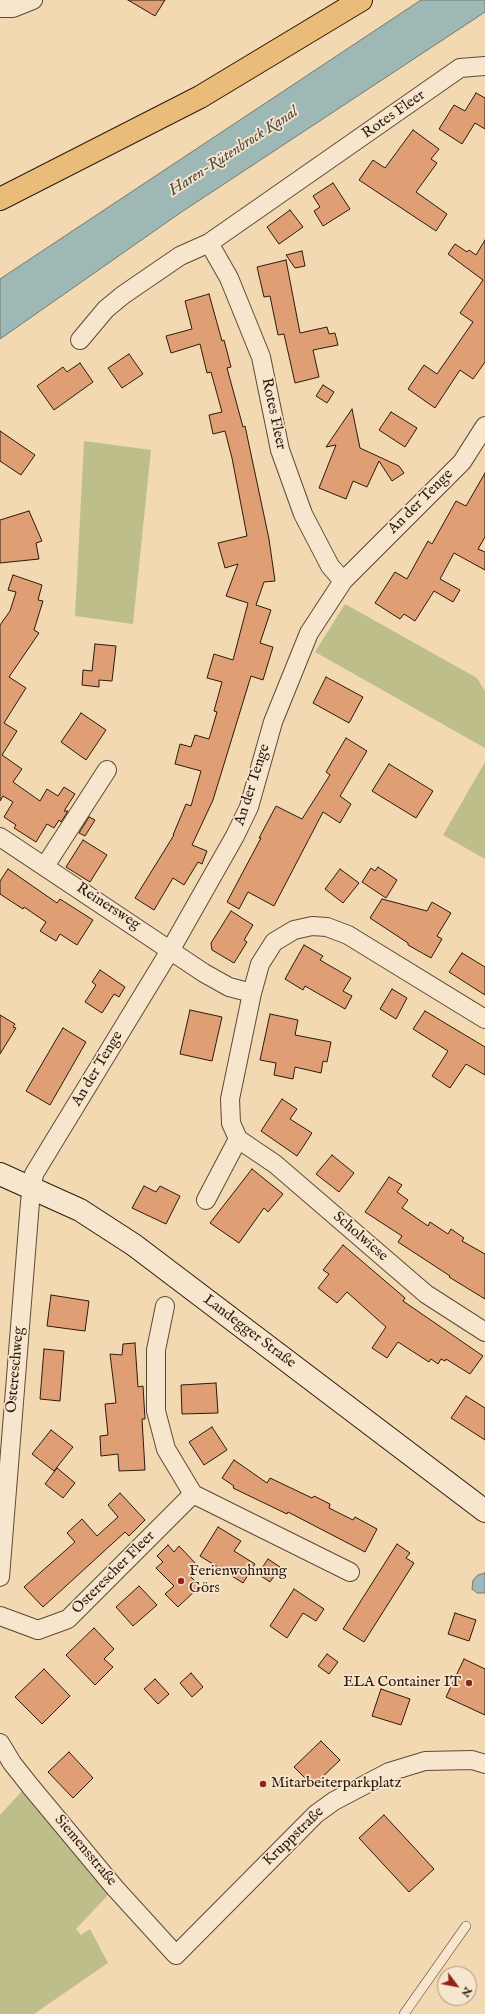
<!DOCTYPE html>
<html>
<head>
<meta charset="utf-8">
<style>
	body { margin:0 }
	#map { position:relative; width:485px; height:2014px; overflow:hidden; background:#f3d9b2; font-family:"IM FELL English",serif }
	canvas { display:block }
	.north { position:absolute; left:437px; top:1966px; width:40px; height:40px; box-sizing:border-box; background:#f7e6cd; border:1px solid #a69480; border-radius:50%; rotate:122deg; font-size:11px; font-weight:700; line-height:16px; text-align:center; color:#2d1a0d }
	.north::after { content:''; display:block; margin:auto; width:14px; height:18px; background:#8f2418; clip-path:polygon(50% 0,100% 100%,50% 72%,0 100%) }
</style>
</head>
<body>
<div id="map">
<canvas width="485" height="2014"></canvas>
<div class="north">N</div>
</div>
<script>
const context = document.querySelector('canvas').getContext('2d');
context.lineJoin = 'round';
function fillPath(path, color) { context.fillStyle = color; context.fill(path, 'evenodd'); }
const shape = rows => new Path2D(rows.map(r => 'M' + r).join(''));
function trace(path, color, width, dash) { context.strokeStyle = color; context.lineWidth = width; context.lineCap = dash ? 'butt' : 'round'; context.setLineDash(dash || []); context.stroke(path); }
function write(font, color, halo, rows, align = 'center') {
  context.font = font + ' "IM FELL English",serif'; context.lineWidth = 3.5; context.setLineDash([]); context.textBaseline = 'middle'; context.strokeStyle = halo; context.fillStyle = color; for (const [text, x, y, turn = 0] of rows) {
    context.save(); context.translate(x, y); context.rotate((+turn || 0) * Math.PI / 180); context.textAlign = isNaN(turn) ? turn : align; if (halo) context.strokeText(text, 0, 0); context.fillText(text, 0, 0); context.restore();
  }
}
const green = shape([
	[84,441,151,450,133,624,75,616],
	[345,604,477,678,485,691,485,748,315,652],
	[485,762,485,859,443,835],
	[22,1791,109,1894,76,1929,81,1935,90,1929,108,1963,34,2014,0,2014,0,1815]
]);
const water = shape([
	[421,0,485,0,485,12,180,213,0,339,0,279,421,0],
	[485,1573,485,1593,477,1593,472,1589,473,1580,478,1575,485,1573]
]);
const building = shape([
	[128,0,165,0,155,16,128,0],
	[476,93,485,98,485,129,475,123,462,144,439,129,454,105,465,111,476,93],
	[413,130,439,149,431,159,437,163,416,192,447,214,436,231,359,180,373,160,385,168,413,130],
	[333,183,350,209,323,226,314,211,320,207,313,196,333,183],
	[290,210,303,227,279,244,267,227,290,210],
	[485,240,485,362,473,379,460,370,435,408,408,389,424,365,437,374,473,322,460,313,483,280,448,254,455,244,467,252,469,250,476,255,485,240],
	[302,251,305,266,295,268,286,255,302,251],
	[286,260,300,333,327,327,329,334,335,333,338,345,313,350,319,377,295,383,284,334,278,335,270,296,264,297,257,267,286,260],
	[209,294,222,341,224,340,231,367,227,368,243,427,245,426,269,539,275,581,264,582,256,605,271,610,260,643,273,647,263,680,251,676,213,800,192,845,207,851,202,864,198,862,184,885,173,878,154,910,135,898,174,835,173,835,186,804,191,806,201,771,175,764,180,744,191,747,195,735,209,739,217,712,214,711,222,682,207,678,214,654,233,660,248,603,226,596,238,564,225,568,218,543,247,536,232,458,225,431,213,434,209,415,222,412,211,372,207,373,200,344,171,353,166,336,192,329,185,301,209,294],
	[129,354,143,374,122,388,108,368,129,354],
	[80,363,93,382,54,410,37,386,63,367,67,372,80,363],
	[323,385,334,392,327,403,316,396,323,385],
	[352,409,360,448,399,466,404,473,392,481,379,461,367,487,353,481,346,499,319,488,336,445,326,447,352,409],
	[391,412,417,428,405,447,379,430,391,412],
	[0,431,35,455,21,475,0,461,0,431],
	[485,473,485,537,478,549,485,552,485,570,454,553,440,579,460,590,453,602,434,591,415,621,404,614,400,619,375,603,395,572,407,579,428,541,432,544,456,501,466,506,485,473],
	[29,511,42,541,36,543,39,559,0,563,0,520,29,511],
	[13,575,42,585,38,600,43,601,34,630,39,633,9,677,26,688,4,723,17,731,2,755,22,769,13,782,40,801,47,789,58,796,64,787,75,794,64,811,68,811,61,822,59,820,54,828,47,824,36,842,14,828,16,825,4,817,13,802,3,796,0,801,0,625,10,611,16,592,8,590,13,575],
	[95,644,116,646,112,681,99,680,99,687,82,685,83,670,92,671,95,644],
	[326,677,363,697,349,723,313,703,326,677],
	[81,713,106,730,86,760,61,742,81,713],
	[346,738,367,751,340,796,351,804,340,823,323,812,274,906,248,892,239,909,227,902,261,838,259,838,276,806,302,819,330,775,326,772,346,738],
	[389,764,433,791,416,818,372,791,389,764],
	[89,817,95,820,85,836,79,833,89,817],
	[83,840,107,855,90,882,66,867,83,840],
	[378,867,397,880,386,898,362,882,371,868,375,871,378,867],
	[8,869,57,903,60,899,93,920,77,945,60,934,56,941,40,931,46,922,24,907,23,909,0,894,0,881,8,869],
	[340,869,359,883,343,903,325,889,340,869],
	[382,899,427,911,432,902,451,913,437,936,442,939,431,958,408,945,408,943,370,918,382,899],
	[231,911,253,925,244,940,247,942,234,963,212,950,211,943,231,911],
	[304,945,323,956,320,960,351,978,343,991,352,996,345,1009,305,986,303,990,285,979,304,945],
	[462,953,485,967,485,995,449,972,462,953],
	[100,970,125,987,119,997,114,994,102,1013,85,1002,96,985,92,982,100,970],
	[392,989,407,998,396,1019,380,1009,392,989],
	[190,1010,222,1017,212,1061,180,1054,190,1010],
	[425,1011,485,1047,485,1075,466,1064,450,1088,432,1076,448,1051,413,1029,425,1011],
	[270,1014,298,1020,295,1035,331,1042,327,1062,323,1061,321,1073,295,1067,293,1079,274,1075,276,1063,260,1060,270,1014],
	[0,1015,15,1024,13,1027,16,1028,0,1054,0,1015],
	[63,1028,86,1042,50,1105,26,1091,63,1028],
	[282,1099,297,1109,290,1119,312,1133,297,1156,261,1131,282,1099],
	[332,1155,354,1173,339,1192,316,1174,332,1155],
	[252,1169,283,1194,268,1212,264,1208,239,1243,210,1223,252,1169],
	[389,1177,402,1185,397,1192,408,1200,402,1208,428,1226,430,1222,448,1234,451,1229,464,1238,462,1241,485,1254,485,1299,449,1277,450,1276,398,1242,402,1236,365,1212,389,1177],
	[144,1186,156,1192,160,1186,180,1196,166,1224,132,1208,144,1186],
	[343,1245,405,1298,403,1301,483,1356,470,1374,446,1359,445,1361,441,1359,438,1364,431,1359,429,1362,398,1342,387,1358,372,1348,386,1327,347,1292,337,1303,318,1288,329,1274,323,1270,343,1245],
	[51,1295,89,1301,85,1331,47,1326,51,1295],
	[135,1343,138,1387,143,1386,145,1419,142,1419,145,1470,119,1471,118,1454,101,1456,100,1436,108,1435,105,1404,116,1403,110,1354,122,1355,123,1344,135,1343],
	[44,1349,64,1351,60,1401,40,1399,44,1349],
	[216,1383,218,1413,182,1414,181,1385,216,1383],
	[466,1396,485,1408,485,1440,451,1418,466,1396],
	[212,1427,227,1450,204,1465,189,1442,212,1427],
	[51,1430,73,1447,54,1471,32,1454,51,1430],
	[234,1460,267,1483,270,1478,312,1498,314,1496,330,1504,329,1508,353,1520,355,1517,377,1529,365,1552,288,1512,287,1514,233,1488,234,1486,222,1478,234,1460],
	[57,1468,75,1483,63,1498,45,1484,57,1468],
	[120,1493,145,1520,129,1536,125,1532,43,1607,24,1587,75,1542,67,1533,82,1519,97,1536,118,1517,108,1505,120,1493],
	[218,1527,241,1541,234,1551,255,1564,243,1583,200,1556,218,1527],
	[397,1544,410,1553,406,1558,414,1563,364,1642,343,1629,397,1544],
	[168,1545,174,1552,179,1546,198,1566,189,1575,200,1586,178,1607,165,1594,174,1586,156,1568,163,1562,157,1556,168,1545],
	[268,1559,280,1567,270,1582,258,1574,268,1559],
	[139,1586,157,1605,133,1626,116,1607,139,1586],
	[294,1589,324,1609,316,1621,303,1613,287,1638,270,1626,294,1589],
	[455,1613,476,1620,469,1641,448,1634,455,1613],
	[94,1628,114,1649,104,1659,113,1667,95,1685,66,1655,94,1628],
	[327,1654,338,1662,329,1674,318,1666,327,1654],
	[464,1659,485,1669,485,1715,446,1697,464,1659],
	[44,1669,70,1696,42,1724,15,1697,44,1669],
	[191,1673,203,1687,192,1697,180,1683,191,1673],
	[155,1679,169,1694,158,1704,144,1689,155,1679],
	[381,1689,410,1699,401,1725,372,1716,381,1689],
	[321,1741,340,1760,313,1786,294,1767,321,1741],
	[69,1752,93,1778,73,1798,48,1772,69,1752],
	[384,1815,434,1869,409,1892,359,1838,384,1815]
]);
const lane = shape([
	[404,2014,466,1926]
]);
const street = shape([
	[0,8,13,8,33,0],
	[209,243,229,278,261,357,280,450,303,514,330,566,343,581],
	[80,340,106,309,123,295,180,256,209,243,460,68,485,66],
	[0,837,204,973,229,987,252,993],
	[45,866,107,770],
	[485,1019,348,935,327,927,312,926,294,930,274,942,260,964,252,993,230,1099,231,1123,238,1139,275,1164,426,1294,485,1332],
	[206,1200,238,1139],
	[165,1306,156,1350,156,1411,166,1449,193,1494,350,1572],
	[0,1577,30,1202,34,1174,171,949,235,836,249,807,273,722,309,633,343,581,462,462,485,426],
	[0,1616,38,1630,68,1619,193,1494],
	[0,1743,12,1763,31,1787,115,1888,176,1955,316,1814,334,1801,389,1772,425,1761,472,1760,485,1764]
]);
const secondary = shape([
	[0,1174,80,1210,134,1245,485,1511]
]);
const primary = shape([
	[0,199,200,97,361,0]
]);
const markers = [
	[181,1581,4,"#8f2418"],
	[469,1683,4,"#8f2418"],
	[263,1784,4,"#8f2418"]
];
const streetNames = [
	["Rotes Fleer",394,115,-35],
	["Rotes Fleer",273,414,78],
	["An der Tenge",421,502,-45],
	["An der Tenge",253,785,-72],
	["Reinersweg",108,907,33],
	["An der Tenge",98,1069,-59],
	["Scholwiese",360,1237,41],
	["Landegger Straße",249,1332,37],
	["Ostereschweg",16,1370,-85],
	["Osterescher Fleer",114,1573,-45],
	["Kruppstraße",294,1837,-44],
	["Siemensstraße",85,1851,50]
];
const poiNames = [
	["Ferienwohnung",189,1572],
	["Görs",189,1589],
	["ELA Container IT",461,1683,"right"],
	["Mitarbeiterparkplatz",271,1784]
];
const waterNames = [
	["Haren-Rütenbrock Kanal",234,152,-33]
];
fillPath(green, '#bebe8a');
fillPath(water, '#9eb9b5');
trace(water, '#717972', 1);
fillPath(building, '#df9e74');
trace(building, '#2d1a0d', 1);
trace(lane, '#5e4a36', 10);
trace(street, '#5e4a36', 20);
trace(secondary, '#2d1a0d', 24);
trace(primary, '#2d1a0d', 24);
trace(lane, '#f7e6cd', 9);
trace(street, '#f7e6cd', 18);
trace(secondary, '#f7e6cd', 22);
trace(primary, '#eabc79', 22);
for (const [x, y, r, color] of markers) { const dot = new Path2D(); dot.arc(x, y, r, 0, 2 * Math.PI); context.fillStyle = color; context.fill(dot); trace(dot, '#f7e6cd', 1.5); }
write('15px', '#2d1a0d', '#f7e6cd', streetNames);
write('15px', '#2d1a0d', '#f7e6cd', poiNames, 'left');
write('italic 16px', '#4f4a3f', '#f7e6cd', waterNames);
</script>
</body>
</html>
